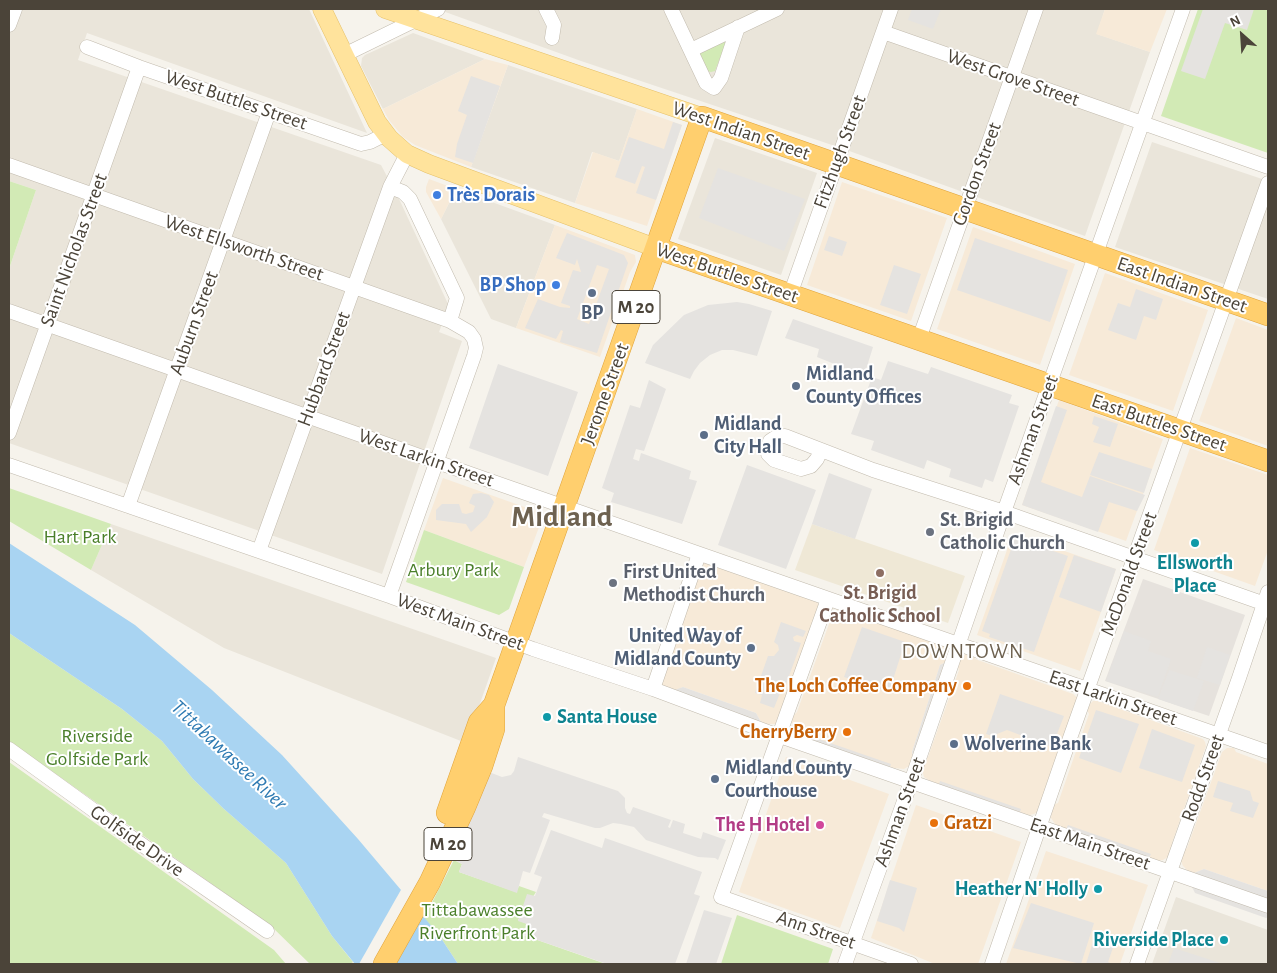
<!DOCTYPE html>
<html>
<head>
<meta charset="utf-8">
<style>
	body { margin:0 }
	#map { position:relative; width:1277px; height:973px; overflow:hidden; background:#f6f3ec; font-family:"Alegreya Sans",sans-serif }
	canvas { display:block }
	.frame { position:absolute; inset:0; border:10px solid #4b4439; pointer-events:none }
	.north { position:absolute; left:1217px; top:10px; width:50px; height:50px; -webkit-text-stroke:4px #fff; paint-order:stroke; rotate:334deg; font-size:14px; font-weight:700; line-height:20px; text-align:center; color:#4b4439 }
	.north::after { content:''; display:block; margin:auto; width:18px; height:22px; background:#4b4439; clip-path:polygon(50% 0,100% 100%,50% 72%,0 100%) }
</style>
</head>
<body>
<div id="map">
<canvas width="1277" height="973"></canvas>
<div class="frame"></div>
<div class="north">N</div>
</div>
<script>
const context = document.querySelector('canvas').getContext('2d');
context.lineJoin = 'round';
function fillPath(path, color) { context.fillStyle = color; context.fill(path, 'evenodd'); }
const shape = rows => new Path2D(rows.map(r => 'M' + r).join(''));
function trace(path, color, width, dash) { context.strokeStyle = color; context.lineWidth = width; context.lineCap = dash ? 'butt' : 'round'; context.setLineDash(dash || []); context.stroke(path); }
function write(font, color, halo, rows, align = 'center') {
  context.font = font + ' "Alegreya Sans",sans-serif'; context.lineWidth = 4; context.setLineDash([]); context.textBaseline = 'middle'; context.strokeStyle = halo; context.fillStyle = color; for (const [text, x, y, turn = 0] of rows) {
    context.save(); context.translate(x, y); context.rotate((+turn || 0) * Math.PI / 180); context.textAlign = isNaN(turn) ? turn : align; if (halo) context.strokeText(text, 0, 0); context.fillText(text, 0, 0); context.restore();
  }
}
const residential = shape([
	[9,9,309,9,367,133,87,33,78,60,381,165,400,201,449,306,439,332,462,341,382,574,9,443,9,269,36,190,9,181],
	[437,9,1105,9,1097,34,1150,52,1085,236,841,148,581,61],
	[413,33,485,59,383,109,361,66,362,58,365,55],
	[508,65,637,109,619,161,592,152,575,203,471,167],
	[715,138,817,173,781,275,678,239],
	[1152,142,1268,181,1268,299,1115,247],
	[456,189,555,225,516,328,491,319,441,219],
	[111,524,496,658,466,743,224,648,91,570],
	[1176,897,1268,930,1268,964,1152,964]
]);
const commercial = shape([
	[1105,9,1167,9,1150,52,1096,34],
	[485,59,508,65,471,167,415,145,403,137,389,120,383,109],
	[637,109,682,125,647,226,575,203,593,152,619,161],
	[429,179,456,189,441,219,426,192,426,187],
	[842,182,947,218,911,321,807,285],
	[555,225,635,255,636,262,630,272,600,357,516,328],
	[973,227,1075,264,1040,365,937,329],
	[1105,273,1208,310,1173,411,1069,375],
	[1236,318,1268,330,1268,446,1199,421],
	[1059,400,1163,439,1126,541,1022,505],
	[1190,448,1268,475,1268,550,1255,586,1154,550],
	[443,478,544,514,524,567,424,530],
	[1013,533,1116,569,1080,671,977,635],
	[705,563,811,597,817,602,819,606,778,721,775,724,767,724,761,722,756,713,683,687,676,690,664,687,661,684,697,581,696,574,701,564],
	[837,609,840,609,944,646,947,650,948,653,946,662,940,665,912,752,913,760,909,766,904,769,894,768,800,736,794,732,792,723,793,716,797,712,833,613],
	[969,652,973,654,975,659,1073,694,1079,699,1073,710,1042,797,1044,802,1039,811,1034,814,1029,815,930,781,924,777,922,769,923,761,928,757,959,670,957,665,962,657],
	[1093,701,1098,701,1203,739,1205,742,1206,746,1172,843,1174,847,1168,857,1163,860,1157,861,1062,828,1055,824,1051,818,1053,805,1058,803,1089,714,1087,710,1089,705],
	[1227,748,1234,748,1236,752,1268,764,1268,891,1204,869,1194,873,1188,871,1183,866,1181,861,1183,850,1187,848,1222,752],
	[786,757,889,794,840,928,739,892],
	[916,805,1021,842,978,964,935,964,871,938],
	[1046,851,1148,885,1120,964,1006,964]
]);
const industrial = shape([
	[1143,579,1245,615,1209,716,1105,681]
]);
const education = shape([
	[812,524,965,576,948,623,795,570]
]);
const green = shape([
	[1198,9,1268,9,1268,153,1161,116],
	[725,39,726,42,715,71,711,72,706,71,698,53],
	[9,181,36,190,9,269],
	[9,488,111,524,91,570,9,521],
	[424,530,524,567,509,609,499,615,406,582],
	[9,633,122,709,162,741,193,779,224,809,286,863,332,936,353,962,350,964,310,964,270,925,9,741],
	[9,762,274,950,286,964,9,964],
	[454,860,462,864,459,872,516,892,519,886,536,892,518,920,527,924,523,935,606,964,458,964,439,935,424,918],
	[737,915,833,949,828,964,721,964]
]);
const parking = shape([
	[912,9,941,9,933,29,908,20],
	[1203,9,1254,9,1247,30,1225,23,1205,79,1181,71],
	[471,76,500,86,473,163,455,157,457,144,467,115,458,111],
	[673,122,682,125,656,200,636,193,645,167,642,166,635,184,615,177,629,137,664,149],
	[718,168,805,199,784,251,699,218],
	[567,233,624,255,628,263,597,353,560,342,563,331,561,330,556,339,525,328,538,299,560,307,570,308,570,306,561,303,573,270,581,272,577,259,575,265,556,258],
	[597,265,609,269,589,324,577,319],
	[829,236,847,242,842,256,824,250],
	[975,238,1068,270,1050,322,957,290],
	[894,265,921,274,907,314,880,305],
	[1136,289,1163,299,1156,320,1144,316,1136,340,1108,330,1118,303,1130,307],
	[737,302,749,304,772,311,757,356,733,350,722,350,710,355,700,363,694,371,690,379,645,363,653,345,684,315,708,305],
	[793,319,873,347,864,376,817,357,819,349,785,338],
	[888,361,928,374,931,367,1012,395,1009,403,1019,406,993,482,985,479,982,488,949,477,951,469,927,460,924,469,871,450,874,441,851,434,872,377,881,380],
	[498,364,578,392,548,476,469,448],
	[649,380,666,389,644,451,636,449,633,459,639,461,641,453,691,471,689,479,697,481,682,524,611,502,614,493,602,488,630,405,640,408],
	[1056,406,1067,410,1041,482,1082,497,1090,476,1145,495,1137,511,1109,502,1098,532,1022,505],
	[1094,416,1118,424,1110,447,1093,442,1099,427,1092,424],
	[1099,452,1152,469,1144,493,1090,475],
	[747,465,816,490,786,569,718,545],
	[829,473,872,489,855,539,812,524],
	[481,493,489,495,494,502,487,517,471,532,466,524,436,520,436,510,442,504,459,504,462,513,466,514,473,512,475,506,469,503,473,494],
	[1015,538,1068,556,1034,652,989,637,990,634,982,631],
	[1074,555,1116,569,1101,612,1059,597],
	[781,622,806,631,803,637,797,635,793,637,794,641,801,643,785,687,778,685,775,688,777,691,780,693,774,708,760,703,762,695,755,693,768,656,774,656,779,650,778,645,774,642],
	[862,627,905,642,889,692,844,677],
	[1124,631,1151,641,1148,651,1171,659,1158,697,1106,681],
	[1207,647,1230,655,1220,685,1197,678],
	[946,662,913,757,912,752,940,665],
	[1169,670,1204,681,1193,711,1158,699],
	[683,687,756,713,761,722,672,691],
	[1000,694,1064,716,1052,747,1007,730,992,736,986,734],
	[1096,710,1139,724,1121,773,1079,758],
	[1152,729,1195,745,1182,782,1139,768],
	[810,736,891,764,890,767,809,739],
	[518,757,618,791,625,798,625,808,627,813,630,814,633,807,671,820,668,827,670,828,673,820,685,824,683,833,701,839,703,832,726,840,718,860,715,858,698,857,646,840,634,827,621,824,613,823,600,828,595,828,544,813,542,817,550,820,530,873,523,871,517,893,459,872,462,864,452,859,489,772,502,777,511,775,514,771],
	[940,781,1021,809,1020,812,939,784],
	[1218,781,1250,791,1253,801,1259,803,1253,818,1230,811,1233,803,1213,797],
	[1068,825,1151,854,1149,858,1066,829],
	[551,830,602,848,605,838,702,872,694,894,700,896,675,964,607,964,523,935,527,924,518,921,527,894,535,896,542,877,534,874],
	[1204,869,1268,891,1268,899,1194,873],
	[890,880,917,888,904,932,899,928,877,921],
	[1191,885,1268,912,1268,917,1266,918,1195,893],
	[1031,903,1094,923,1081,964,1013,948],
	[704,910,732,918,716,964,686,964],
	[1096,932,1116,939,1108,962,1113,964,1086,964],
	[1174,948,1223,964,1168,964]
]);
const water = shape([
	[9,543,135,625,212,690,282,755,358,839,439,935,458,964,355,964,332,936,286,863,224,809,193,779,162,741,122,709,9,633]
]);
const pier = shape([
	[402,888,423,913,394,964,359,964]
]);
const minor = shape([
	[546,9,554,25,552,38],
	[671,9,706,83,714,88,721,78,738,27],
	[9,25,15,9],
	[883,32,1268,167],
	[87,47,139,67,361,144,370,142,386,134],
	[691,50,777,9],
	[344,55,438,9],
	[407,154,390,187,403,192,410,199,457,298,450,321],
	[9,165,450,321,469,332,474,339,476,348,474,356,389,596],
	[790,295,891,9],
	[9,311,485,479,1268,752],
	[919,339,1036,9],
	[9,433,139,67],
	[821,450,817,459,811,466,801,469,774,460,768,454,768,447,770,441,776,437,785,436,873,470,1004,512,1268,605],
	[9,465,389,596,533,649,653,689,768,732,1268,906],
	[128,506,269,112],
	[259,551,390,187],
	[828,599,721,897,911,964],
	[653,689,699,554],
	[9,749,125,833,267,931],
	[845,964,911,782,1004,512,1183,9],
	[992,964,1070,738,1268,183],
	[1137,964,1239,678,1268,592]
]);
const major = shape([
	[322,9,377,122,389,138,407,154,429,164,656,248],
	[385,9,702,117]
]);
const highway = shape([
	[656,248,1268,461],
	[447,813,479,722,494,705],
	[384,964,430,882,465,807,482,766,494,729,494,705,702,117,1268,315]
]);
const markers = [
	[437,195,5,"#3f7fe0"],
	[556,285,5,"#3f7fe0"],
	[592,293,5,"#5c6f8a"],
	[796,386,5,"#5c6f8a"],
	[704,435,5,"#5c6f8a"],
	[930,532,5,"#6b7280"],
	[1195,543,5,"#0f9aa8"],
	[880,573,5,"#8d6e63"],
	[613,583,5,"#6b7280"],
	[751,648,5,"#5c6f8a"],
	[967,686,5,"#e8710a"],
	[547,717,5,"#0f9aa8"],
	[847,732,5,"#e8710a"],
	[954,744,5,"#5c6f8a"],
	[715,779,5,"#5c6f8a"],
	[934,823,5,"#e8710a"],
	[820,825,5,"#d1479c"],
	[1098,889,5,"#0f9aa8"],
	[1224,940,5,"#0f9aa8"]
];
const shields = [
	[636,307,48],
	[448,844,48]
];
const shieldNames = [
	["M 20",636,307],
	["M 20",448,844]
];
const streetNames = [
	["West Grove Street",1013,78,19],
	["West Buttles Street",236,100,19],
	["West Indian Street",741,131,19],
	["Fitzhugh Street",840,152,-70],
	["Gordon Street",977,174,-70],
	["West Ellsworth Street",244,248,19],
	["Saint Nicholas Street",74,250,-70],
	["West Buttles Street",727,273,19],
	["East Indian Street",1182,285,19],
	["Auburn Street",194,323,-70],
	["Hubbard Street",324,369,-70],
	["Jerome Street",605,394,-70],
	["East Buttles Street",1159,423,19],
	["Ashman Street",1033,430,-70],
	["West Larkin Street",426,458,19],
	["McDonald Street",1129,574,-70],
	["West Main Street",460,622,20],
	["East Larkin Street",1113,698,19],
	["Rodd Street",1203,778,-70],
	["Ashman Street",900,812,-70],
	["Golfside Drive",137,841,35],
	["East Main Street",1090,844,19],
	["Ann Street",816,930,19]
];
const shopNames = [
	["Très Dorais",447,195],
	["BP Shop",546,285,"right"]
];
const serviceNames = [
	["BP",592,313,"center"],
	["Midland",806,374],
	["County Offices",806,397],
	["Midland",714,424],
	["City Hall",714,447],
	["United Way of",741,636,"right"],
	["Midland County",741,659,"right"],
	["Wolverine Bank",964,744],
	["Midland County",725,768],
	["Courthouse",725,791]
];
const worshipNames = [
	["St. Brigid",940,520],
	["Catholic Church",940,543],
	["First United",623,572],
	["Methodist Church",623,595]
];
const parkNames = [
	["Hart Park",80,537],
	["Arbury Park",453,570],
	["Riverside",97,736],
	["Golfside Park",97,759],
	["Tittabawassee",477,910],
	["Riverfront Park",477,933]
];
const cultureNames = [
	["Ellsworth",1195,563,"center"],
	["Place",1195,586,"center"],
	["Santa House",557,717,"left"],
	["Heather N' Holly",1088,889],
	["Riverside Place",1214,940]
];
const educationNames = [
	["St. Brigid",880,593],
	["Catholic School",880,616]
];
const foodNames = [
	["The Loch Coffee Company",957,686],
	["CherryBerry",837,732],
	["Gratzi",944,823,"left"]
];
const hotelNames = [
	["The H Hotel",810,825]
];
const neighbourhoodNames = [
	["DOWNTOWN",963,652]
];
const waterNames = [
	["Tittabawassee River",229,755,43]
];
const townNames = [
	["Midland",562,517]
];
fillPath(residential, '#eae5da');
fillPath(commercial, '#f7ead8');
fillPath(industrial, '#e6e2dd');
fillPath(education, '#efe8d6');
fillPath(green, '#d2eab5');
fillPath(parking, '#e5e3e0');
fillPath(water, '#a9d4f2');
fillPath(pier, '#f6f3ec');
trace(minor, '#c2bbae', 15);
trace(major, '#e6c16a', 19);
trace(highway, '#e0a43c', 22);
trace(minor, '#fff', 14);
trace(major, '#ffe39c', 18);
trace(highway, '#ffcf6e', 21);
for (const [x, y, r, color] of markers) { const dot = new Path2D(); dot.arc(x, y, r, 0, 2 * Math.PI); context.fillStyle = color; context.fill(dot); trace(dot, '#fff', 2); }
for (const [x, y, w] of shields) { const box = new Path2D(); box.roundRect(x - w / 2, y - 16.5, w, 33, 4); context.fillStyle = '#fff'; context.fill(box); trace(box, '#4b4439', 1); }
write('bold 19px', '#4b4439', null, shieldNames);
write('20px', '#4b4439', '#fff', streetNames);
write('bold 20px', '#366cbe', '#fff', shopNames, 'left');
write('bold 20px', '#4e5e75', '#fff', serviceNames, 'left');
write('bold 20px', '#5b616d', '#fff', worshipNames, 'left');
write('20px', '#4a7f2a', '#fff', parkNames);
write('bold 20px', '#0d838f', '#fff', cultureNames, 'right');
write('bold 20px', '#785e54', '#fff', educationNames);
write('bold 20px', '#c56008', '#fff', foodNames, 'right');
write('bold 20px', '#b23c85', '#fff', hotelNames, 'right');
context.letterSpacing = '1px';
write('21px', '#6e6250', '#fff', neighbourhoodNames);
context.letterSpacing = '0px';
write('italic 21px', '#2e7ab2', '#fff', waterNames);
write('bold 30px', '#6e6250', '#fff', townNames);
</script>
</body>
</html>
